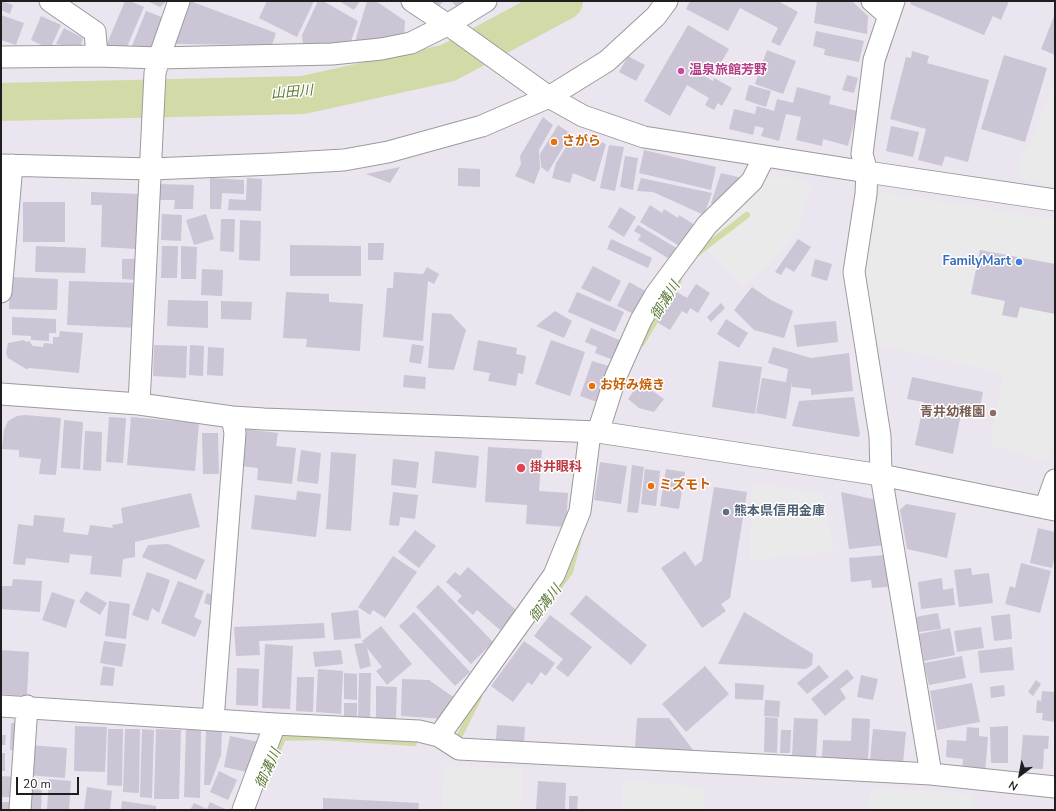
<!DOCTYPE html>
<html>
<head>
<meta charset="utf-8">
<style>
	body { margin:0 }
	#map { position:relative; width:1056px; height:811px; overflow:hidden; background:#ebe5ef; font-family:"Nunito Sans",sans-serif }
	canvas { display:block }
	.frame { position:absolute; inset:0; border:2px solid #1e1e1e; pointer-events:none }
	.north { position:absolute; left:1000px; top:755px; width:40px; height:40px; -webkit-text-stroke:3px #fff; paint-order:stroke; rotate:212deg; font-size:11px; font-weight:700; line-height:16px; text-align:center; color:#1e1e1e }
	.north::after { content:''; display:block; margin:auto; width:14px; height:18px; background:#1e1e1e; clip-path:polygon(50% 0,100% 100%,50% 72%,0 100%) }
	.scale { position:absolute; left:16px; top:777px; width:63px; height:18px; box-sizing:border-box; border:2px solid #1e1e1e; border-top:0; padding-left:5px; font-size:12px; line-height:14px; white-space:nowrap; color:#1e1e1e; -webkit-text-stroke:3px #fff; paint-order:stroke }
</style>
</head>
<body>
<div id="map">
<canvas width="1056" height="811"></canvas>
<div class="frame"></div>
<div class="north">N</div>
<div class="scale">20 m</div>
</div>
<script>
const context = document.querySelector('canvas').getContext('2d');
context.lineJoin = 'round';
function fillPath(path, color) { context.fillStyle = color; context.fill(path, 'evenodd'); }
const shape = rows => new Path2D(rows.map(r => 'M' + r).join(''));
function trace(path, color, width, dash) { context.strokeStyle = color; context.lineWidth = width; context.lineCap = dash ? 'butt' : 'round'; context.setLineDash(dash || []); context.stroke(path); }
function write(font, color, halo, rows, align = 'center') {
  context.font = font + ' "Nunito Sans","Noto Sans JP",sans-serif'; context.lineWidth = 3; context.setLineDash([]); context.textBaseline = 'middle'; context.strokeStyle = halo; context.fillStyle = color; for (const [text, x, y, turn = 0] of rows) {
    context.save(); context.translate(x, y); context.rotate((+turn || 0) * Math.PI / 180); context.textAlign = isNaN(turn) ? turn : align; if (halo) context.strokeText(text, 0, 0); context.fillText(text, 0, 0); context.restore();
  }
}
const parking = shape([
	[1055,79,1055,186,1017,178,1024,150,1028,150],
	[788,177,811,182,798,232,756,276,743,285,700,244,744,198,767,178],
	[880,192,1055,219,1055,445,1044,460,990,445,1003,374,877,344,865,268],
	[753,484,823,493,834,551,749,561],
	[443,766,522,769,521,810,442,810],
	[623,781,705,787,704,810,621,810],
	[870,788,973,794,972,810,869,810]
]);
const stream = shape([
	[696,254,747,215],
	[642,343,679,280],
	[550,599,570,572,578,542],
	[460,735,479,697],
	[268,772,283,738,320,737,414,743]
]);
const river = shape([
	[1,102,303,95,448,63,564,1]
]);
const building = shape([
	[2,1,13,5,10,14,1,10],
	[125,1,130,1,144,7,124,54,106,46],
	[147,1,167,1,160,7],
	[190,1,276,33,272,45,174,44],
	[267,1,314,1,297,37,259,18],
	[318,1,323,1,358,21,350,44,303,44,302,35],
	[339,1,360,1,354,10],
	[367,1,376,1,405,21,404,39,354,45],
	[425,1,444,1,435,10],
	[451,1,463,1,457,7],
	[690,1,778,1,798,12,780,46,771,42,778,28,740,8,728,31,686,9],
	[817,1,852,1,868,16,867,34,814,23],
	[912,1,1009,1,1001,20,993,16,984,35,910,4],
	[146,11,164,18,150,53,132,46],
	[1055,14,1055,55,1041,49],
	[1,15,24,23,16,45,1,40],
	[41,16,61,25,50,49,31,40],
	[688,25,729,49,718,68,705,61,699,73,713,81,714,78,732,88,722,106,718,103,714,110,705,105,709,98,687,85,670,116,644,101],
	[64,28,83,38,80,47,56,44],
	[816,31,864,41,859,62,824,55,825,49,813,46],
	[767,50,796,61,783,94,755,84],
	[912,51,929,56,927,63,989,80,968,162,945,156,942,166,918,160,926,129,890,119,906,57,911,58],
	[1004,55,1047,68,1025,142,981,129],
	[628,56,645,65,636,81,619,72],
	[847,75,858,78,854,93,842,90],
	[749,85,771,91,766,107,745,100],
	[797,87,831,96,829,104,857,111,848,146,823,139,822,146,796,140,801,117,786,114,779,141,761,136,764,128,755,126,753,135,729,129,734,109,755,114,757,106,774,111,777,99,793,103],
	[543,117,553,125,539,150,540,168,534,184,515,176,521,164,520,156],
	[558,125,571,134,548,172,541,167,540,154],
	[891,126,919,132,913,157,886,151],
	[581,135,606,144,595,182,573,173,570,183,552,178,556,163,568,144,578,148],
	[609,145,624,147,615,191,600,188],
	[644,150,716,167,711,190,639,173],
	[625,156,638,158,633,190,620,187],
	[400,167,390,183,366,174],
	[458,168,480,169,480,187,458,186],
	[721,173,742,178,715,206,711,203],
	[210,178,244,180,244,194,222,193,221,209,210,209],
	[247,178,262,179,261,211,228,210,229,199,246,200],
	[641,178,712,193,704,215,653,192,637,191],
	[160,184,194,185,193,209,174,209,175,200,159,200],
	[91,192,139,194,137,249,101,247,102,205,91,205],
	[23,202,65,202,65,242,23,242],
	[650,205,662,213,664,209,678,218,679,215,695,225,681,247,640,222],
	[620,207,636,217,624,237,608,227],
	[162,214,182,215,181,241,161,240],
	[206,214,214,239,194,245,186,220],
	[221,219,235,219,234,252,220,251],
	[240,220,261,221,260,261,239,260],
	[638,225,678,249,671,260,638,240,641,235,634,231],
	[611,239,652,258,648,268,607,249],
	[798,239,811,247,794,272,786,267,781,275,775,272],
	[368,243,384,243,383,260,368,260],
	[290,245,361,246,361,276,290,276],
	[36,246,86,248,85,273,35,272],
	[162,246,178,246,177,278,161,278],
	[181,246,197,247,196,279,181,279],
	[980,250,1055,264,1055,314,1020,307,1017,318,1002,315,1005,301,971,294],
	[122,259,139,259,138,280,122,279],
	[815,259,832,264,827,281,811,276],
	[593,266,621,281,610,302,581,288],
	[427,267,439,274,434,284,428,281,423,341,383,337,387,288,393,288,394,272,423,274],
	[202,269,223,270,222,296,201,295],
	[10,277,58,279,57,310,9,309],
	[69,281,140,283,139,328,67,325],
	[629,282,649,293,638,316,617,306],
	[696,284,710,293,698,313,690,308,687,314,682,311,670,330,657,322,677,292,687,298],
	[752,287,771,300,793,311,784,338,754,330,734,310],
	[286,292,329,294,329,302,363,304,360,351,306,347,307,339,283,338],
	[577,292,624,312,615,332,568,312],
	[168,300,208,301,208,328,167,326],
	[221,301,252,302,251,320,221,319],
	[721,303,725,308,711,322,707,317],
	[555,311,572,321,564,338,536,326],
	[432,313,451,314,466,330,454,370,428,368],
	[12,317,56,319,56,333,49,333,49,341,31,340,31,336,12,335],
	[726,319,748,333,739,348,717,334],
	[836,321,838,342,797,347,794,325],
	[591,328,624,342,616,361,595,353,597,347,585,342],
	[60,331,83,333,79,373,30,368,26,369,8,358,6,353,8,343,24,340,26,342,29,341,33,346,43,347,44,343,53,344,53,337,59,337],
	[478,340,517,348,516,354,526,356,523,374,518,373,516,386,488,381,490,373,473,370],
	[551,340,585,352,570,396,535,384],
	[412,344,424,346,421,364,409,362],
	[154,345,187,346,186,378,153,376],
	[190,345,204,346,203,376,189,375],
	[208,347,224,348,223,376,207,375],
	[773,347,811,358,849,353,853,391,811,395,811,389,792,387,792,382,786,419,756,413,762,378,786,382,788,369,768,363],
	[592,361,612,367,600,403,580,396],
	[719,361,762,367,755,414,712,407],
	[404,375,426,377,425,389,403,387],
	[912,377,983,392,979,413,962,409,953,454,915,445,924,402,907,399],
	[640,382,664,399,654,412,639,408,628,399],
	[854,397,860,435,858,437,792,426,799,401],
	[25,415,61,418,56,475,39,474,41,459,19,457,19,450,2,449,4,430,8,421,17,416],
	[109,417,126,418,123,463,106,462],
	[131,417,199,423,195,471,127,465],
	[64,420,83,422,80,469,61,468],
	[244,429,278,433,276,446,296,448,292,484,257,480,258,468,240,466],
	[85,431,102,432,101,471,83,470],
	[202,433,218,433,219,474,203,474],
	[488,447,542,450,539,491,568,493,566,527,526,524,527,505,485,502],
	[301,450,321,453,318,484,297,481],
	[435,451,479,456,476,488,432,483],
	[331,452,356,454,351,531,326,529],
	[393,459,419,462,416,488,391,485],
	[600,462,627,466,621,504,594,500],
	[632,465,644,467,638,513,627,512],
	[645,469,660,471,656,506,641,504],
	[666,469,685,472,679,509,660,506],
	[714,487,747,492,730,598,721,604,726,611,702,628,661,568,685,551,695,566,702,561],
	[297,491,321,494,316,537,251,529,255,495,296,500],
	[393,492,418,495,415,519,400,517,399,526,389,525],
	[841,492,877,500,884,545,849,549],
	[191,493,200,527,135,542,135,557,123,559,121,577,90,574,92,556,70,554,69,563,26,558,25,565,13,564,18,524,33,526,34,515,65,518,63,532,88,535,90,525,113,528,112,525,123,523,121,508],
	[906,504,956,513,947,558,907,549,900,510],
	[1038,528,1055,532,1055,556,1052,568,1030,563],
	[415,530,436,546,419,568,398,552],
	[168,544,205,560,196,580,142,557,148,545],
	[885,555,888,587,872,588,871,580,851,582,849,558],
	[393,556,417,572,385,618,373,610,370,615,358,607],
	[1021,563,1051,571,1040,613,1005,604,1010,586,1015,588],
	[468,567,517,611,500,630,477,610,473,615,457,601,462,596,446,582,455,572,460,576],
	[971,568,972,575,989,573,993,603,959,607,954,570],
	[147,572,170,580,159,613,152,608,148,621,132,615],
	[942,578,943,590,953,588,955,605,921,609,918,582],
	[13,579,42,581,40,612,1,609,1,586,12,586],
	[178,581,204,591,194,617,202,621,195,637,161,623],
	[438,585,493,642,471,664,416,607],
	[86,591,107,603,100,615,79,602],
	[52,592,75,600,66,628,42,620],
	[207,593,215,596,212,606,204,603],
	[586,595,647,645,631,665,570,614],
	[109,601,130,604,126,639,105,636],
	[358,610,361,638,334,640,331,613],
	[414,612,470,672,455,686,399,626],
	[744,612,813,654,812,665,806,669,718,664],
	[938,613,941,629,919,632,916,617],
	[1010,614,1012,639,994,641,991,616],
	[550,615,592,647,568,677,556,668,563,659,534,636],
	[324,623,325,638,259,641,260,655,236,656,234,627],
	[381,626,412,664,387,685,376,671,382,667,367,648,371,666,360,669,354,644,363,643,362,641],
	[981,627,984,648,957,652,954,631],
	[950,628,955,655,924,661,919,634],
	[104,641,126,644,122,667,100,663],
	[524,641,555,663,546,676,541,672,532,685,528,682,513,702,491,686],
	[265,644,293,646,290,709,262,708],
	[1012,647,1014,670,980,673,978,651],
	[1,650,29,652,27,696,1,694],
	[341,650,343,664,315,667,313,652],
	[962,656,966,678,929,685,924,663],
	[819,665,829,677,807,694,797,683],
	[103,666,115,668,113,686,100,685],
	[705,666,729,694,686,732,662,704],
	[237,668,259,669,258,706,236,705],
	[318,669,343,671,341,714,316,712],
	[847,669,854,678,840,689,846,698,825,716,811,699],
	[344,673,357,674,357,700,344,699],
	[359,673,371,673,370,719,358,719],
	[861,675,878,679,873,700,857,697],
	[297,677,314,677,313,712,296,711],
	[402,679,429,680,456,699,445,719,401,716],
	[1036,680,1041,684,1033,696,1028,692],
	[735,683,764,685,763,700,735,699],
	[972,683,980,722,937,730,930,691],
	[1004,685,1005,696,991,698,990,687],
	[376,686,397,687,396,719,376,718],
	[1042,691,1055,692,1055,722,1042,720,1043,713,1036,713,1037,700,1041,701],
	[765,700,780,701,779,717,764,716],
	[344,703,357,703,357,720,344,720],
	[765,717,778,718,777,753,764,752],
	[637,718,669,718,693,750,635,748],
	[794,718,818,719,816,758,792,757],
	[852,718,870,719,868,760,822,757,823,740,851,741],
	[11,723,18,723,18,750,10,750],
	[497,725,525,727,524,742,496,740],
	[75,726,107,727,105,772,74,771],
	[1008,726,1008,763,991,763,990,727],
	[967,727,979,728,979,736,988,737,985,773,962,772,963,759,946,757,947,740,966,741],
	[108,729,123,729,122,786,107,785],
	[125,729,140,729,139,793,123,792],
	[142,729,154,730,152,798,140,797],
	[156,729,181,730,179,799,154,799],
	[186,729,201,730,200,798,184,797],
	[873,729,906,732,903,763,870,760],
	[206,730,222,731,221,755,210,785,204,785],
	[781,730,791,730,790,753,780,753],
	[1,735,6,735,5,745,1,745],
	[1023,735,1049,736,1048,749,1044,749,1043,769,1020,768],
	[230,736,259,742,252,773,224,767],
	[29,745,67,748,65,778,27,775],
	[1,753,5,753,5,771,1,771],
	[219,771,237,780,228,800,210,792],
	[1,776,17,777,17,797,1,797],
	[49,779,71,781,69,810,47,810],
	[538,781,566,783,565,810,536,810],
	[87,787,112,791,110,810,84,810],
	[24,788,42,790,41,810,22,810],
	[569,796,578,796,577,810,569,810],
	[323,798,419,803,418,810,323,810],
	[122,801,156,806,156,810,121,810],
	[1,802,13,802,13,810,1,810],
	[210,802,227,810,190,810,194,803,207,809]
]);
const minor = shape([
	[50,1,95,32,97,56],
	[412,1,454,29,549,97,583,116,644,137,867,172,862,154,874,60,894,1],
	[872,1,889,16],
	[1,57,97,56,159,58,332,54,381,49,411,43,447,25,486,1],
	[1,165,151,169,274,164,344,160,388,152,482,126,549,97,607,61,656,16,667,1],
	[1,292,12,165],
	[1,394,139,404,232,417,264,419,598,432,881,475,1055,510],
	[139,404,155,73,159,58,179,1],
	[598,432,616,376,641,320,656,294,707,225,752,181,764,157],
	[1045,508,1055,480],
	[1,706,275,724,419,731,439,736,459,749,931,774,1055,787],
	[213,720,235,433,232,417],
	[439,736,554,575,580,511,590,433],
	[931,774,881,475,880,436,854,272,866,194,867,172,1055,200],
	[20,810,27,706],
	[243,810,275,724]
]);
const markers = [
	[681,71,4,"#d1479c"],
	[554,142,4,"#e8710a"],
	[1019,262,4,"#3f7fe0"],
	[592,386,4,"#e8710a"],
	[993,413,4,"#8d6e63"],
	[521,468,5,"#e0444e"],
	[651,486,4,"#e8710a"],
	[726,512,4,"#5c6f8a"]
];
const hotelNames = [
	["温泉旅館芳野",689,71]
];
const foodNames = [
	["さがら",562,142],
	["お好み焼き",600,386],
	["ミズモト",659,486]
];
const shopNames = [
	["FamilyMart",1011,262]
];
const educationNames = [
	["青井幼稚園",985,413]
];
const healthNames = [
	["掛井眼科",530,468]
];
const serviceNames = [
	["熊本県信用金庫",734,512]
];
const waterNames = [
	["山田川",292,93,-5],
	["御溝川",666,301,-58],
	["御溝川",546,604,-52],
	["御溝川",269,769,-66]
];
fillPath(parking, '#eaeaea');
trace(stream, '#d2daa7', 6);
trace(river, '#d2daa7', 38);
fillPath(building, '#cbc5d5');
trace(minor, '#9b9b9b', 23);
trace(minor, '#fff', 21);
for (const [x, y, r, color] of markers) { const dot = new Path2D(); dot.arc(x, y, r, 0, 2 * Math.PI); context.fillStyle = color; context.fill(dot); trace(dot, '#fff', 1.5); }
write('bold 13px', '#b23c85', '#fff', hotelNames, 'left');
write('bold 13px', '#c56008', '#fff', foodNames, 'left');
write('bold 13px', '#366cbe', '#fff', shopNames, 'right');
write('bold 13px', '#785e54', '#fff', educationNames, 'right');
write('bold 13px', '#be3a42', '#fff', healthNames, 'left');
write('bold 13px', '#4e5e75', '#fff', serviceNames, 'left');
write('italic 14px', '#617c3c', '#fff', waterNames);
</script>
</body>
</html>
